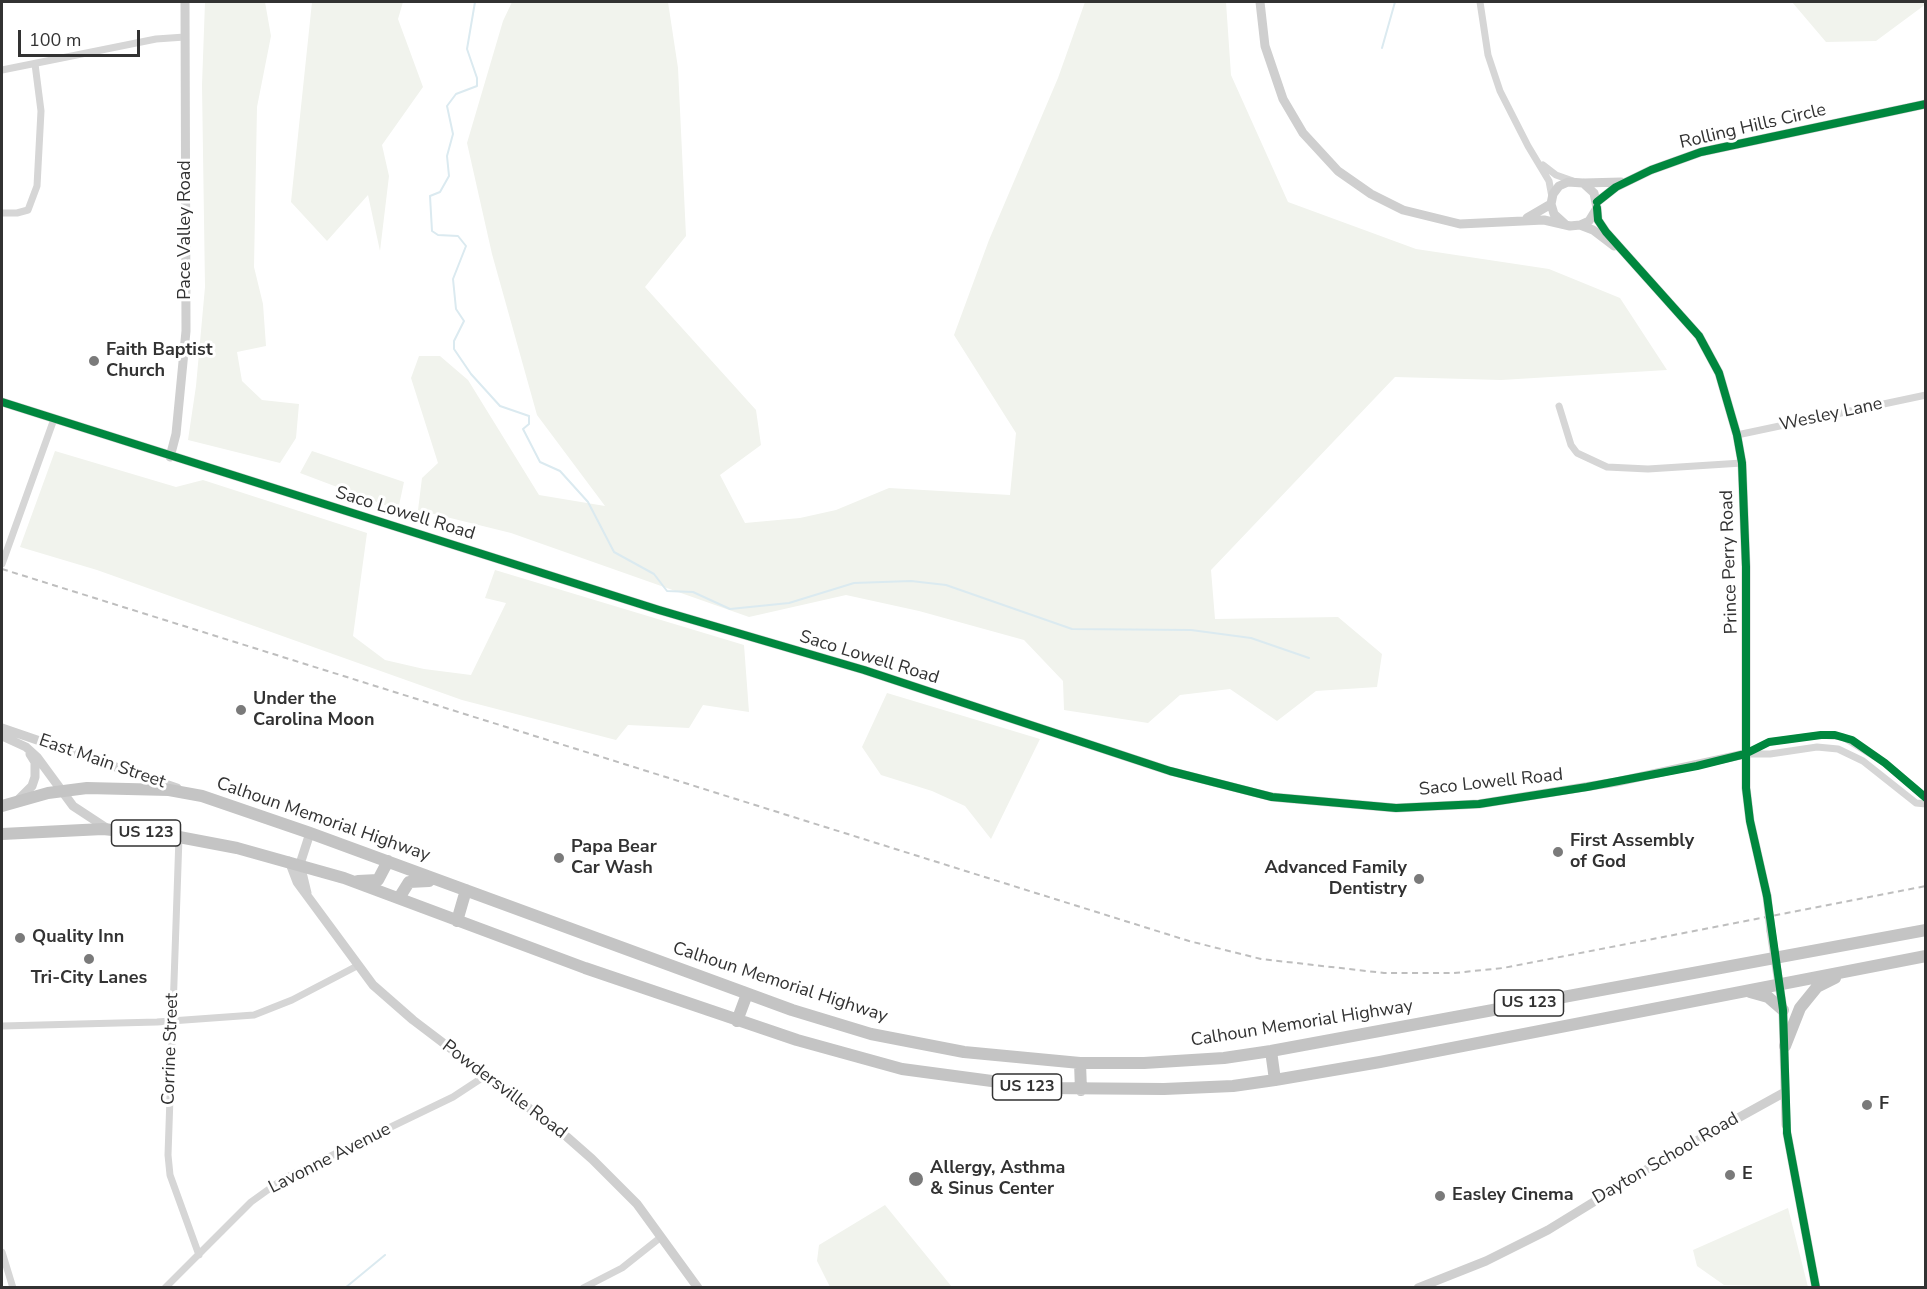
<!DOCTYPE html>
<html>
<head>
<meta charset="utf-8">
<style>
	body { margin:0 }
	#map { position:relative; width:1927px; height:1289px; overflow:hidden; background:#fff; font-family:"Nunito Sans",sans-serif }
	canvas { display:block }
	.frame { position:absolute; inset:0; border:3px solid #323232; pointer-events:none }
	.scale { position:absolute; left:18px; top:30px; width:122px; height:27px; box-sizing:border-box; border:3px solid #323232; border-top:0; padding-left:8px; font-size:18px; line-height:21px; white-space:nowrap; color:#323232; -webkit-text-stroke:4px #fff; paint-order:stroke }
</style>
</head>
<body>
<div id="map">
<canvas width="1927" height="1289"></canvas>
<div class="frame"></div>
<div class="scale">100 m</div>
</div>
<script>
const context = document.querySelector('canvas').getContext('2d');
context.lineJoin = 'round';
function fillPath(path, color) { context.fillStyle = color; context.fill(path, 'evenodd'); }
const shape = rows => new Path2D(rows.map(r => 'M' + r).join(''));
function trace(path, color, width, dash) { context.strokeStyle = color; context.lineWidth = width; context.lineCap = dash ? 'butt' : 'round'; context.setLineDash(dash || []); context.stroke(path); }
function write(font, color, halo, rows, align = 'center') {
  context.font = font + ' "Nunito Sans",sans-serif'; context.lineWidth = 6; context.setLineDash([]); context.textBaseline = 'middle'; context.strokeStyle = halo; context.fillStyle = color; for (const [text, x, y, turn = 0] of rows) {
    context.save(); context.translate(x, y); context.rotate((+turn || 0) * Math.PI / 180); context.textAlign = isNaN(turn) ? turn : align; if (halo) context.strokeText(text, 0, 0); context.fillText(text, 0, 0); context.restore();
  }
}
const green = shape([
	[205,2,265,2,271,36,257,107,254,267,263,304,266,346,237,352,242,381,262,400,299,404,296,438,280,463,188,440,196,386,205,287,202,85],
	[312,2,403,2,398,19,423,87,382,145,389,176,380,251,368,195,327,241,291,202],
	[512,2,668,2,678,68,686,236,645,287,756,410,761,445,720,475,745,523,800,518,836,510,889,488,1010,495,1016,433,954,335,989,240,1058,78,1085,2,1226,2,1231,75,1288,202,1416,249,1549,269,1620,298,1667,370,1501,380,1395,377,1211,570,1215,619,1338,617,1382,654,1377,687,1316,691,1277,721,1230,689,1180,695,1148,723,1064,710,1063,681,1024,640,919,611,846,595,749,617,511,533,418,510,422,478,438,463,411,378,419,356,440,356,468,380,539,495,605,506,537,415,492,254,467,143,503,21],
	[1792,2,1925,2,1926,4,1876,41,1826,42],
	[55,451,176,487,203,480,367,533,353,636,385,660,424,669,471,675,506,603,485,598,495,570,744,645,749,712,703,705,689,728,628,725,616,740,462,700,97,570,20,547],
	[312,451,404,482,398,510,300,473],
	[887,693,1040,739,991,839,965,806,932,791,881,775,862,747],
	[885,1205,952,1287,830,1287,817,1261,819,1245],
	[1788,1208,1808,1287,1724,1285,1697,1266,1693,1250]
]);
const stream = shape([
	[475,2,467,49,477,78,477,86,456,94,447,106,453,134,447,156,449,176,440,192,430,196,432,231,438,235,458,236,466,246,453,279,456,309,464,321,454,341,454,349,471,374,500,406,529,416,529,424,523,429,540,462,560,471,588,502,614,552,654,574,667,591,693,592,730,609,789,603,854,583,911,581,946,585,1072,629,1191,630,1251,638,1309,658],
	[1382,48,1395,2],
	[345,1288,385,1255]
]);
const street = shape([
	[1480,2,1488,55,1500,91,1528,146,1549,181,1552,197],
	[2,70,156,39,185,37],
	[1543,165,1556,175,1573,181],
	[2,213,17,213,28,210,37,186,41,111,35,64],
	[1559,406,1571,445,1577,453,1607,467,1648,469,1742,463],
	[1737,435,1926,395],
	[2,564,54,419],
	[1745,754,1769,742,1821,735,1843,737,1885,763,1926,798],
	[1747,754,1770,754,1817,747,1838,749,1863,761,1916,803,1926,804],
	[179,837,168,1155,170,1175,199,1255],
	[2,1026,157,1022,254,1015,292,1000,357,966],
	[2,1252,13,1288],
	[165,1288,251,1202,283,1179,453,1097,485,1076],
	[583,1288,622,1268,661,1237]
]);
const secondary = shape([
	[1260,2,1265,46,1283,99,1303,133,1338,171,1371,194,1403,210,1460,224,1544,220,1570,226,1580,225,1589,221,1597,208,1594,193,1583,183,1568,182,1559,186,1553,194,1551,204,1554,214,1565,224],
	[1584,183,1621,182],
	[1597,202,1616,187,1651,170,1701,152,1926,104],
	[1597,208,1598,220,1606,232,1699,336,1719,373,1737,435,1742,463,1746,567,1746,788,1750,821,1767,896],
	[1527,218,1551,204],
	[1580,225,1593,230,1614,246],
	[2,402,659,610,864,670,1170,771,1272,797,1396,808,1479,804,1616,782,1745,754],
	[170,457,176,434,186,331,185,2],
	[2,728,177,788],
	[2,736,26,747,37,757,73,806,108,829],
	[17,801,32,786,35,777,35,762,30,754],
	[289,861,297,882,373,985,413,1020,567,1137,592,1159,637,1204,698,1288],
	[307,893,300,864,310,833],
	[1771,931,1783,1010,1786,1125],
	[1787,1133,1816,1288],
	[1418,1288,1486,1261,1548,1230,1662,1160,1785,1092]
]);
const highway = shape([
	[2,806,48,793,87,788,169,790,202,796,310,833,792,1010,871,1034,964,1052,1080,1063,1144,1063,1224,1058,1271,1051,1926,930],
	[2,834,103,829,179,837,237,848,344,878,585,968,797,1040,902,1069,1044,1088,1164,1089,1233,1086,1275,1080,1380,1062,1926,956],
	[358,881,378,880,388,861],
	[399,898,409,882,429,881],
	[457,921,466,890],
	[1750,992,1768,997,1783,1010],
	[737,1021,747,994],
	[1785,1046,1800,1008,1817,987,1835,978],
	[1271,1051,1275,1080],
	[1080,1063,1081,1090]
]);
const rail = shape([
	[2,569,1189,941,1261,959,1384,973,1454,973,1503,968,1926,886]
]);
const secondaryBridge = shape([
	[1767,896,1771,931]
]);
const cycleway = shape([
	[1597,202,1616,187,1651,170,1701,152,1926,104],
	[1597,208,1598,220,1606,232,1699,336,1719,373,1737,435,1742,463,1746,567,1746,788,1750,821,1767,896,1783,1010,1787,1133,1816,1288],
	[2,402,659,610,864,670,1170,771,1272,797,1396,808,1479,804,1587,787,1697,766,1745,754,1769,742,1821,735,1835,735,1852,740,1885,763,1926,798]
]);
const markers = [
	[94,361,6,"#7a7a7a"],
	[241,710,6,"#7a7a7a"],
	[1558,852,6,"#7a7a7a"],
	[559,858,6,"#7a7a7a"],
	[1419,879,6,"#7a7a7a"],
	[20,938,6,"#7a7a7a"],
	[89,959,6,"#7a7a7a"],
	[1867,1105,6,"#7a7a7a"],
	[1730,1175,6,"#7a7a7a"],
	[916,1179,8,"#7a7a7a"],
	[1440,1196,6,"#7a7a7a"]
];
const shields = [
	[146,833,69],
	[1529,1003,69],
	[1027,1087,69]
];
const shieldNames = [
	["US 123",146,833],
	["US 123",1529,1003],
	["US 123",1027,1087]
];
const streetNames = [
	["Rolling Hills Circle",1753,127,-13],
	["Pace Valley Road",186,230,-90],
	["Wesley Lane",1831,415,-12],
	["Saco Lowell Road",405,514,17],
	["Prince Perry Road",1730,562,-92],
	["Saco Lowell Road",869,658,17],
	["East Main Street",102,762,19],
	["Saco Lowell Road",1491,783,-6],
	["Calhoun Memorial Highway",323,820,19],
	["Calhoun Memorial Highway",780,983,18],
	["Calhoun Memorial Highway",1302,1024,-9],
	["Corrine Street",171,1049,-88],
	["Powdersville Road",504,1090,37],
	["Lavonne Avenue",330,1159,-27],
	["Dayton School Road",1666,1159,-30]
];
const poiNames = [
	["Faith Baptist",106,351],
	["Church",106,372],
	["Under the",253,700],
	["Carolina Moon",253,721],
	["First Assembly",1570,842],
	["of God",1570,863],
	["Papa Bear",571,848],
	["Car Wash",571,869],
	["Advanced Family",1407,869,"right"],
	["Dentistry",1407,890,"right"],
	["Quality Inn",32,938],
	["Tri-City Lanes",89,979,"center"],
	["F",1879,1105],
	["Allergy, Asthma",930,1169],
	["& Sinus Center",930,1190],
	["E",1742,1175],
	["Easley Cinema",1452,1196]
];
fillPath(green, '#f1f3ed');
trace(stream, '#dbeaf0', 2);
trace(street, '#d6d6d6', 7);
trace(secondary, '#cfcfcf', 9);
trace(highway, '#c4c4c4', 12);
trace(rail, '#bebebe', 2, [6, 4.5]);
trace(secondaryBridge, '#cfcfcf', 9);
trace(cycleway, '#00873e', 8);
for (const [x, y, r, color] of markers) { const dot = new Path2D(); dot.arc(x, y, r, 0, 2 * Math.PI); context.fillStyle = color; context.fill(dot); trace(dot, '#fff', 2); }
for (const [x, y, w] of shields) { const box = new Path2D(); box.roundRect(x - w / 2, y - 13, w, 26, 4.5); context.fillStyle = '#fff'; context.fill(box); trace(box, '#323232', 1.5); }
write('bold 16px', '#323232', null, shieldNames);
write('18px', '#323232', '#fff', streetNames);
write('bold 18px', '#323232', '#fff', poiNames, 'left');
</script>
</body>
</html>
